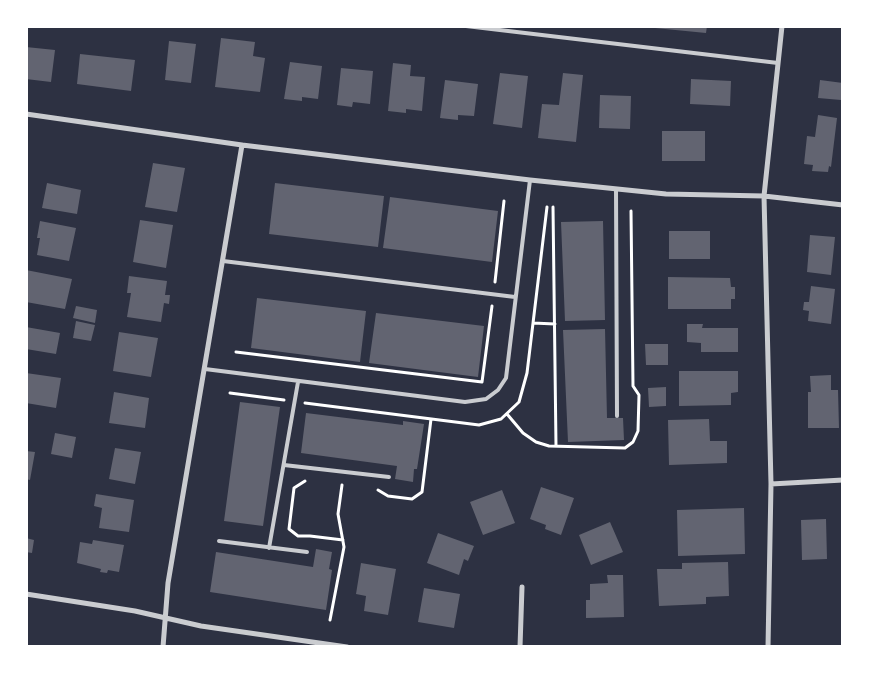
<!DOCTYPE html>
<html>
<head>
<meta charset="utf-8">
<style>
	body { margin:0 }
	#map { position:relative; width:869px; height:673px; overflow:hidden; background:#2d3142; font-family:Manrope,sans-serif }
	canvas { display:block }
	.frame { position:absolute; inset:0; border:28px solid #fff; pointer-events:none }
</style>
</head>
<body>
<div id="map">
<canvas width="869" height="673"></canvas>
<div class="frame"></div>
</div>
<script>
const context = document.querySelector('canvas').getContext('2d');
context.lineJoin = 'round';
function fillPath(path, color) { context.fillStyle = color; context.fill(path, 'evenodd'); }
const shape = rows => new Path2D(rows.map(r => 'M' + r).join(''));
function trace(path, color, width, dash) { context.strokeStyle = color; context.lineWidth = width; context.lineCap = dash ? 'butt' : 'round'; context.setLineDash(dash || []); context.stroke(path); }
const building = shape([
	[655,26,707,26,706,33,655,28],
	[221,38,255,42,253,56,265,58,260,92,215,87],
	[169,41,196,44,191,83,165,80],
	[26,47,55,50,51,82,26,79],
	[80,54,135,60,131,91,77,84],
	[290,62,322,66,318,99,302,97,302,101,284,99],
	[393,63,411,65,410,76,425,77,422,111,406,109,406,113,388,111],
	[341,68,373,71,370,104,353,102,352,107,337,105],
	[500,73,528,76,522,128,493,124],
	[563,73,583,75,576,142,538,138,542,104,559,105],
	[691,79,731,81,730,106,690,104],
	[445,80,478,84,474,116,458,115,458,120,440,118],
	[820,80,843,83,841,100,818,98],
	[600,95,631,96,630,129,599,128],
	[818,115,837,118,831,167,829,166,828,172,812,171,813,165,804,164,807,136,815,137],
	[662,131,705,131,705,161,662,161],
	[153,163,185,168,177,212,145,207],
	[47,183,81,190,77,214,42,208],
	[275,183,384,196,378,247,269,234],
	[390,197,498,211,492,262,383,248],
	[140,220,173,225,166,268,133,262],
	[40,221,76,228,69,261,37,255,40,238,37,238],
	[603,221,605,320,565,321,561,222],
	[669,231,710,231,710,259,669,259],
	[810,235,835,237,831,275,807,272],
	[26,270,72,279,65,309,26,302],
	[129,276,167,281,165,295,170,295,169,304,164,303,161,322,127,317,131,293,127,293],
	[668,277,730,278,731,287,735,287,735,299,731,299,731,309,668,309],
	[811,286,835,289,831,324,808,321,809,311,803,310,804,302,809,302],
	[257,298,366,311,360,362,251,348],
	[76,306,97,310,95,323,73,318],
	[376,313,484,326,478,377,369,363],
	[76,321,95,325,91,341,73,338],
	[687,324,703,324,702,328,738,328,738,352,701,352,701,343,687,342],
	[26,327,60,333,56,354,26,349],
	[605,329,607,418,623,418,624,440,568,442,563,330],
	[119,332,158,338,151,377,113,371],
	[645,344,668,344,668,365,646,365],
	[679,371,738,371,738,392,731,393,731,405,679,406],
	[26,373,61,378,56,408,26,403],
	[831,375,831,390,838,390,839,428,808,428,808,392,811,392,810,376],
	[666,387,666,406,649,407,648,388],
	[114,392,149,398,145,428,109,423],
	[240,402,280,407,263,526,224,521],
	[306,413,403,425,403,421,424,424,417,469,414,469,413,482,395,479,397,466,301,453],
	[709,419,710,441,727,441,727,463,669,465,668,420],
	[55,433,76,437,72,458,51,454],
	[115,448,141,452,135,484,109,479],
	[26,451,35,452,30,480,26,479],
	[541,487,574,498,561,535,545,529,546,525,530,519],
	[502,490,515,523,483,535,470,502],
	[96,494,134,500,129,532,99,528,102,508,94,506],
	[744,508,745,554,678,556,677,510],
	[826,519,827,559,802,560,801,520],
	[610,522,623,552,591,565,579,535],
	[438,533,474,546,468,561,464,559,459,575,427,563],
	[26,538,34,540,32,553,26,552],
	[93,540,124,545,119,572,108,570,107,573,100,572,101,569,77,563,80,542,92,544],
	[316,549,332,552,329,569,332,570,326,610,210,592,216,552,313,567],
	[728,562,729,596,706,597,706,604,659,606,657,569,682,569,682,563],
	[361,563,396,569,388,615,364,611,366,596,356,594],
	[607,575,623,575,624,617,586,618,586,600,590,600,590,584,608,583],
	[424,588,460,594,454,628,418,622]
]);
const path = shape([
	[553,207,556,446],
	[495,282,504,201],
	[533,323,555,324],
	[236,352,482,382,492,306],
	[230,393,284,400],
	[305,403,479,425,501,419,519,402,527,373,547,207],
	[507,414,523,433,536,442,549,446,625,448,633,442,638,431,639,395,633,386,631,211],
	[305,481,294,488,289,529,298,536,310,536,343,540],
	[378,490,388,496,412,499,422,492,431,419],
	[330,620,344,547,338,514,342,485]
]);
const service = shape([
	[466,26,778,63],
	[616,189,617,416],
	[223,261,515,297],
	[205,369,465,402,486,399,498,390,506,378,530,180],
	[284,465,389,477],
	[219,541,307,552],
	[269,548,298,382]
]);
const minor = shape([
	[26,114,242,145,530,180,666,194,764,196,843,205],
	[771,484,843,480],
	[26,594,135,611,201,626,347,647],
	[163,647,168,583,242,145],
	[520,647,522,587],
	[768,647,771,484,764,196,782,26]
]);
fillPath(building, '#626471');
trace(path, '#fff', 3);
trace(service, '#caccd0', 4);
trace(minor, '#caccd0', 5);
</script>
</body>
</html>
